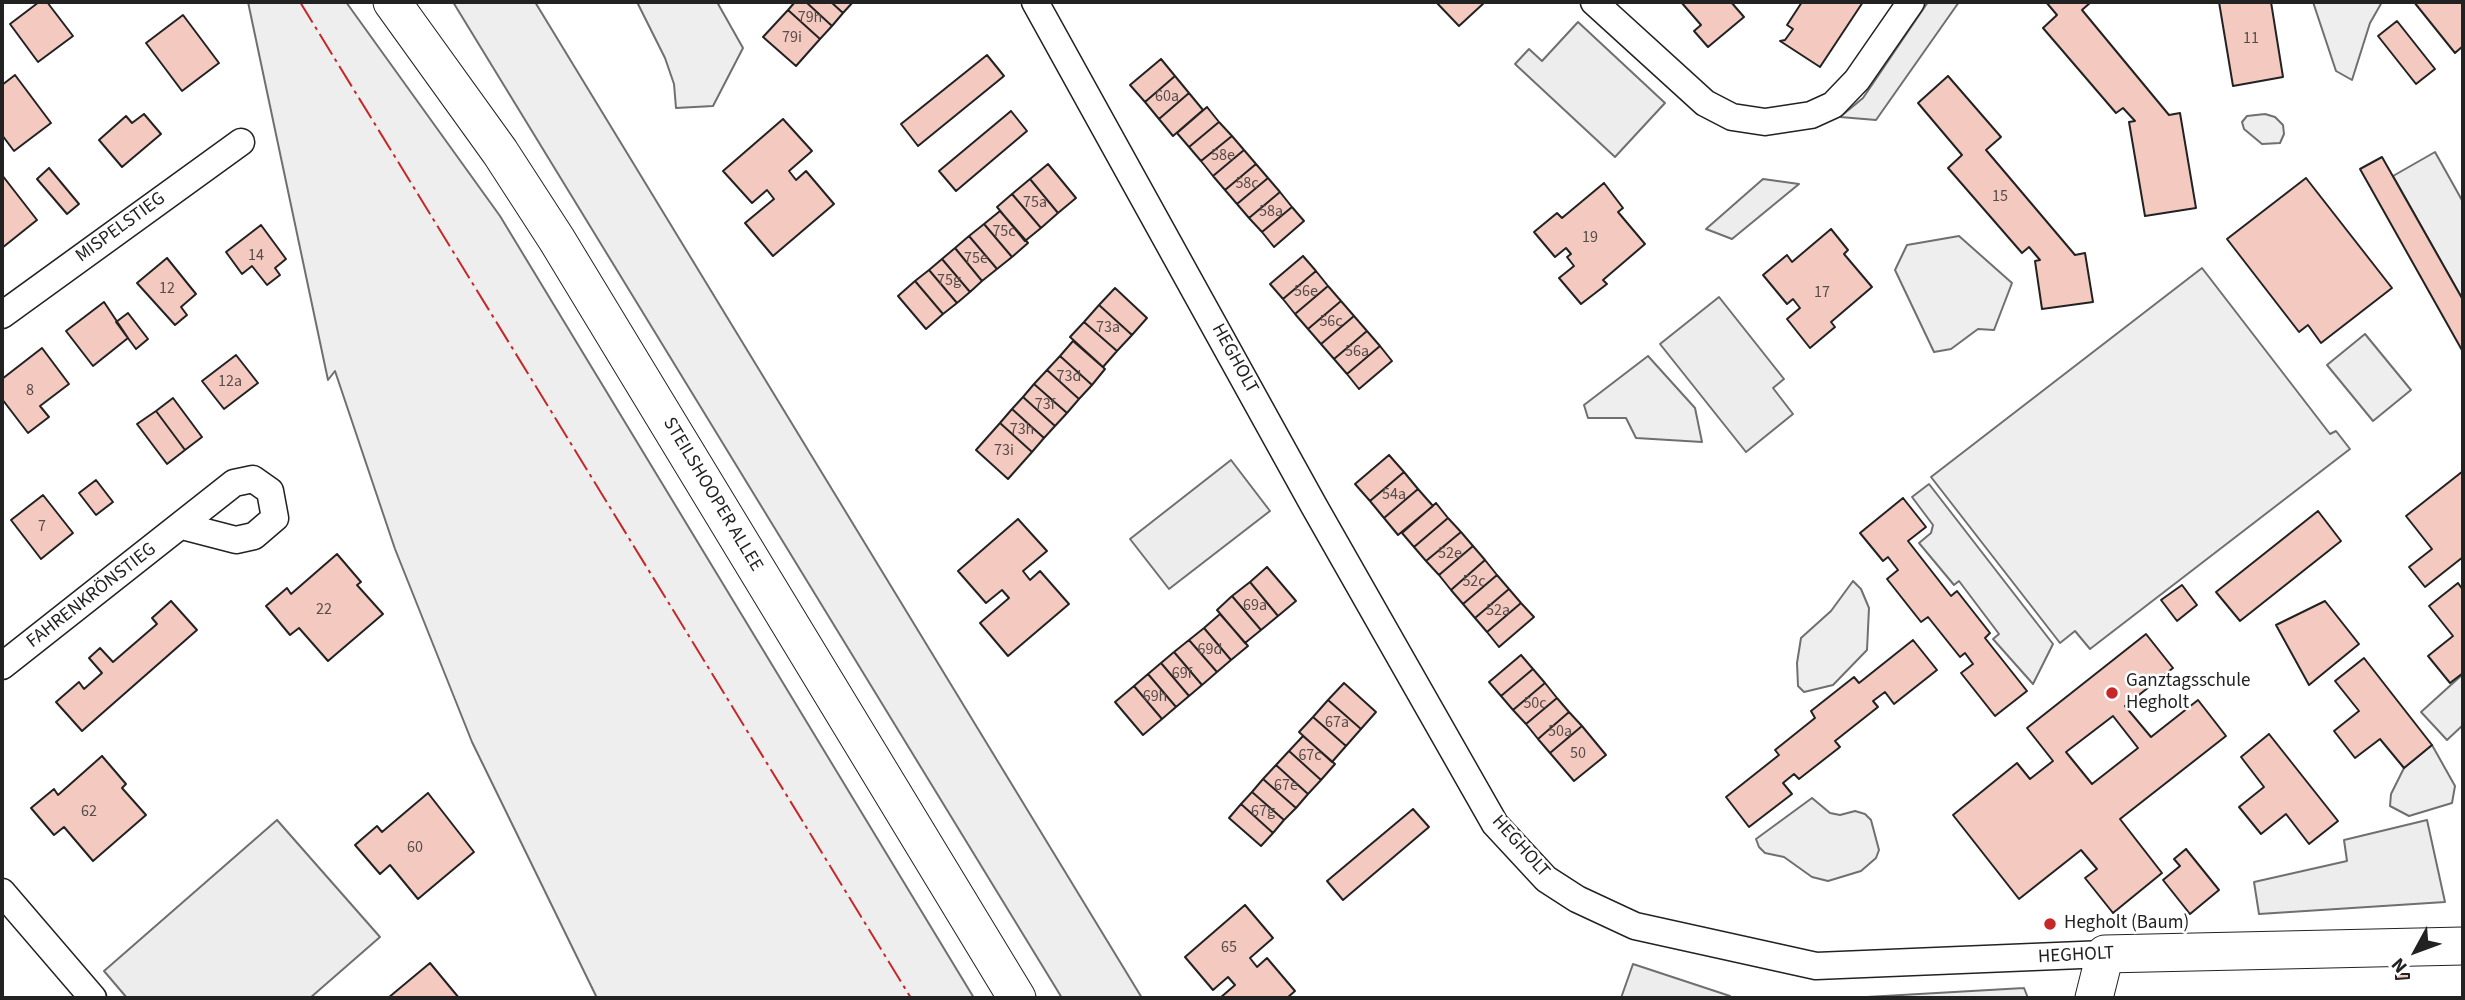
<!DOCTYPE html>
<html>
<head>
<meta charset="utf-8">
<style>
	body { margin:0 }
	#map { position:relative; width:2465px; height:1000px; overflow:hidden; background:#fff; font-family:"Source Sans 3",sans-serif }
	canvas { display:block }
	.frame { position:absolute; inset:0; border:4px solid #222; pointer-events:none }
	.north { position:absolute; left:2381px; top:916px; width:70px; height:70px; -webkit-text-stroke:5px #fff; paint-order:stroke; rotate:229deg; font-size:19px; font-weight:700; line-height:28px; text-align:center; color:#222 }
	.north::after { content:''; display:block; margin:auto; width:24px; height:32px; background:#222; clip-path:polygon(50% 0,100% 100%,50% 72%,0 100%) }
</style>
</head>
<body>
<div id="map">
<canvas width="2465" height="1000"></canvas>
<div class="frame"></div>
<div class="north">N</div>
</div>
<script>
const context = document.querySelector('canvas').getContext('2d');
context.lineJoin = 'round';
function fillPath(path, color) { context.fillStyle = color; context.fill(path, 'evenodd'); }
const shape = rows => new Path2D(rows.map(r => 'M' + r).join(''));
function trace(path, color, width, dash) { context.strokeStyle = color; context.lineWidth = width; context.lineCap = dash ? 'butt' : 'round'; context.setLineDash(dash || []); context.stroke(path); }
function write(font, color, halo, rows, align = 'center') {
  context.font = font + ' "Source Sans 3",sans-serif'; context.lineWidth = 5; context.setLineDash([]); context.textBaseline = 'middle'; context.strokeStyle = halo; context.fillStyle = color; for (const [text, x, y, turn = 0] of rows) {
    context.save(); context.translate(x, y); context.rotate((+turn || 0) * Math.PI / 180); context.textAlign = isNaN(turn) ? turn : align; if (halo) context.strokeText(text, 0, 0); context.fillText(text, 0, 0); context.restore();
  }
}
const green = shape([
	[248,2,346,2,500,216,974,998,597,998,472,742,395,549,335,371,328,380,248,2],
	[453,2,535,2,1142,998,1062,998,453,2],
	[637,2,717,2,743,48,713,106,676,108,674,84,665,58,637,2],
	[2313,2,2382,2,2370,23,2352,80,2336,71,2313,2],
	[2265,114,2275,117,2283,125,2284,134,2280,143,2262,144,2244,129,2242,122,2247,116,2265,114],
	[1959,236,2012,283,1994,330,1978,329,1951,349,1934,352,1895,270,1907,245,1959,236],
	[2202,268,2330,434,2336,431,2350,449,2090,649,2075,631,2060,643,1931,477,2202,268],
	[2365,334,2411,390,2373,421,2327,365,2365,334],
	[1648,356,1695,408,1702,442,1636,438,1626,418,1588,418,1584,405,1648,356],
	[1929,484,2053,644,2033,684,1993,639,1999,634,1959,581,1954,585,1919,543,1931,533,1933,525,1912,497,1929,484],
	[1853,581,1861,589,1869,608,1867,650,1833,685,1804,692,1798,686,1797,663,1801,638,1831,611,1853,581],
	[2463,674,2463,725,2447,740,2421,712,2463,674],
	[2432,745,2455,786,2452,803,2409,816,2390,806,2391,794,2404,768,2432,745],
	[1812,798,1830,813,1840,815,1855,811,1865,814,1871,820,1879,850,1876,858,1861,871,1828,881,1812,877,1784,857,1765,853,1759,847,1756,839,1812,798],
	[2024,988,2028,998,1849,998,2024,988]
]);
const parking = shape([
	[1928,2,1959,2,1876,120,1840,117,1863,98,1928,2],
	[1578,22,1665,103,1615,157,1515,64,1529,49,1542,61,1578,22],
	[2435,152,2463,202,2463,300,2393,176,2435,152],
	[1763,179,1799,184,1732,239,1706,229,1763,179],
	[1719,297,1784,379,1773,388,1793,414,1746,452,1660,344,1719,297],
	[1231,460,1270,511,1169,589,1130,539,1231,460],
	[277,820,380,937,310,998,127,998,104,971,277,820],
	[2427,820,2445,902,2259,914,2254,882,2347,861,2344,840,2427,820],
	[1633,964,1730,996,1729,998,1621,998,1633,964]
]);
const building = shape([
	[39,2,47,2,73,36,38,62,10,24,39,2],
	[795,2,806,2,832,26,820,39,788,10,795,2],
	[806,2,831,2,843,13,832,26,806,2],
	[831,2,853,2,843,13,831,2],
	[1436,2,1485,2,1459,26,1436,2],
	[1681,2,1731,2,1744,17,1708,47,1694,31,1701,25,1681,2],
	[1802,2,1863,2,1820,67,1780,41,1785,40,1793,29,1787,25,1802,2],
	[2046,2,2091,2,2082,10,2169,115,2180,113,2196,208,2145,216,2129,122,2135,121,2123,108,2116,113,2043,28,2057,15,2046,2],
	[2219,2,2271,2,2283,77,2233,86,2219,2],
	[2414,2,2463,2,2463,46,2455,53,2414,2],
	[788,10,820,39,796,66,763,37,788,10],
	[183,15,219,63,182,91,146,43,183,15],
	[2397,21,2435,69,2416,84,2378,36,2397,21],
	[987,55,1004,76,918,146,901,124,987,55],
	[1161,59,1175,76,1145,102,1130,85,1161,59],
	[15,75,51,123,14,151,2,135,2,85,15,75],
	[1175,76,1189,93,1159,119,1145,102,1175,76],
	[1948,76,2001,137,1986,150,2075,255,2085,253,2093,302,2042,309,2035,261,2040,260,2029,247,2022,253,1948,168,1962,155,1918,103,1948,76],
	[1189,93,1203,110,1173,136,1159,119,1189,93],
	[1207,107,1219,122,1189,147,1177,133,1207,107],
	[1011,111,1027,131,956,191,939,171,1011,111],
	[144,114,161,134,122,167,99,140,126,116,132,123,144,114],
	[783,119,812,151,789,171,796,180,806,171,834,204,773,256,745,223,774,199,767,190,752,203,723,171,783,119],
	[1219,122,1232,136,1201,161,1189,147,1219,122],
	[1232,136,1244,150,1213,176,1201,161,1232,136],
	[1244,150,1256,164,1225,190,1213,176,1244,150],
	[2382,157,2463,300,2463,352,2360,169,2382,157],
	[1048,164,1076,198,1058,213,1030,179,1048,164],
	[1256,164,1268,178,1237,204,1225,190,1256,164],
	[49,168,79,204,67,214,37,179,49,168],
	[2,175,37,220,2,248,2,175],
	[1268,178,1280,192,1249,218,1237,204,1268,178],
	[2306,178,2392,288,2321,343,2308,325,2299,332,2227,239,2306,178],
	[1030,179,1058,213,1041,228,1012,194,1030,179],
	[1604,183,1623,208,1618,212,1645,244,1603,280,1607,284,1581,304,1559,278,1574,266,1567,257,1571,254,1566,248,1555,257,1534,232,1557,213,1562,218,1604,183],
	[1280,192,1292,207,1262,232,1249,218,1280,192],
	[1012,194,1041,228,1025,241,997,207,1012,194],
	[1292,207,1304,221,1274,247,1262,232,1292,207],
	[1000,211,1028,243,1012,257,984,224,1000,211],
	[984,224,1012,257,997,269,969,236,984,224],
	[261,225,286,259,275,268,280,275,267,285,252,266,242,274,226,252,261,225],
	[1831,229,1848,250,1844,254,1872,287,1831,322,1835,327,1810,348,1787,319,1800,308,1793,299,1787,304,1763,275,1787,255,1792,262,1831,229],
	[969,236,997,269,982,281,955,248,969,236],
	[955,248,982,281,970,292,942,259,955,248],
	[1303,256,1316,271,1283,299,1270,284,1303,256],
	[167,258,196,294,181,307,187,315,175,325,137,283,167,258],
	[942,259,970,292,957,303,929,270,942,259],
	[929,270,957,303,943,314,915,281,929,270],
	[1316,271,1328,286,1295,314,1283,299,1316,271],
	[915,281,943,314,926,329,898,296,915,281],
	[1328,286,1341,301,1308,329,1295,314,1328,286],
	[1115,288,1147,318,1132,335,1099,305,1115,288],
	[1341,301,1354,316,1321,344,1308,329,1341,301],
	[104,302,128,338,93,366,66,331,104,302],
	[1099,305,1132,335,1117,351,1084,322,1099,305],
	[128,313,148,339,136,349,116,322,128,313],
	[1354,316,1367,331,1334,359,1321,344,1354,316],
	[1084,322,1117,351,1103,367,1070,337,1084,322],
	[1367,331,1380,346,1347,374,1334,359,1367,331],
	[1073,341,1105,369,1092,385,1060,356,1073,341],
	[1380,346,1392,361,1359,389,1347,374,1380,346],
	[42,348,69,384,40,406,49,417,28,433,2,399,2,379,42,348],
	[236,355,258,383,224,409,202,381,236,355],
	[1060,356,1092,385,1079,399,1047,370,1060,356],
	[1047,370,1079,399,1067,413,1034,384,1047,370],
	[1034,384,1067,413,1055,426,1023,397,1034,384],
	[1023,397,1055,426,1044,438,1012,409,1023,397],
	[173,398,202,437,185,450,156,411,173,398],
	[1012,409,1044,438,1032,452,1000,423,1012,409],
	[156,411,185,450,167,464,137,424,156,411],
	[1000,423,1032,452,1008,479,976,450,1000,423],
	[1389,455,1404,472,1370,501,1355,484,1389,455],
	[2463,471,2463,557,2425,587,2409,567,2432,549,2406,516,2463,471],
	[1404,472,1418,489,1384,518,1370,501,1404,472],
	[96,480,113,502,96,515,79,493,96,480],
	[1418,489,1433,506,1398,535,1384,518,1418,489],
	[43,495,73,533,41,559,11,520,43,495],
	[1903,498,1926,527,1908,541,1951,596,1957,591,1990,633,1985,638,2027,691,1995,716,1961,673,1973,664,1965,653,1960,657,1928,617,1921,622,1887,579,1898,570,1888,557,1883,561,1860,533,1903,498],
	[1436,503,1448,518,1414,547,1402,533,1436,503],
	[2318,511,2341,541,2240,621,2216,592,2318,511],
	[1448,518,1461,532,1426,561,1414,547,1448,518],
	[1018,519,1047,551,1023,571,1030,580,1040,571,1069,604,1008,656,980,623,1009,598,1002,590,986,603,958,571,1018,519],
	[1461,532,1473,546,1439,575,1426,561,1461,532],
	[1473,546,1485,560,1451,590,1439,575,1473,546],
	[337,554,361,582,357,585,383,614,328,661,299,628,290,635,266,606,287,588,291,594,337,554],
	[1485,560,1497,575,1463,604,1451,590,1485,560],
	[1267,567,1296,601,1278,616,1250,582,1267,567],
	[1497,575,1509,589,1475,618,1463,604,1497,575],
	[1250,582,1278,616,1261,630,1232,596,1250,582],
	[2458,583,2463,590,2463,673,2450,683,2428,656,2453,636,2429,606,2458,583],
	[2182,585,2197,605,2177,621,2161,600,2182,585],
	[1509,589,1521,603,1487,632,1475,618,1509,589],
	[1232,596,1261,630,1245,643,1217,610,1232,596],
	[171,601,197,630,82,731,56,702,79,682,84,689,102,673,89,658,100,648,113,662,157,624,152,618,171,601],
	[2325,601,2359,644,2309,685,2276,625,2325,601],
	[1521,603,1534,617,1499,647,1487,632,1521,603],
	[1220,614,1248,646,1231,660,1204,628,1220,614],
	[1204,628,1231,660,1217,672,1189,640,1204,628],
	[2146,634,2173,668,2125,706,2151,737,2198,700,2226,736,2120,819,2162,873,2113,913,2085,878,2097,869,2081,850,2019,899,1953,815,2017,763,2030,779,2053,761,2027,728,2146,634],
	[2113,716,2138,748,2092,784,2066,752,2113,716],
	[1189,640,1217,672,1202,685,1174,652,1189,640],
	[1913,640,1937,670,1894,704,1885,692,1873,701,1878,707,1835,741,1840,747,1799,779,1794,774,1783,783,1792,794,1749,827,1726,797,1779,755,1775,750,1815,718,1811,711,1854,677,1859,683,1913,640],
	[1174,652,1202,685,1189,696,1161,663,1174,652],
	[1521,655,1533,669,1501,696,1489,682,1521,655],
	[2364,658,2432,745,2404,768,2380,739,2355,758,2334,731,2359,711,2335,681,2364,658],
	[1161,663,1189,696,1176,707,1148,674,1161,663],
	[1533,669,1545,683,1513,710,1501,696,1533,669],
	[1148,674,1176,707,1162,719,1134,686,1148,674],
	[1344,683,1376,712,1361,729,1328,700,1344,683],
	[1545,683,1557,698,1526,724,1513,710,1545,683],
	[1134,686,1162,719,1143,735,1115,702,1134,686],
	[1557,698,1569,712,1538,739,1526,724,1557,698],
	[1328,700,1361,729,1346,746,1313,717,1328,700],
	[1569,712,1582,726,1550,753,1538,739,1569,712],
	[1313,717,1346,746,1332,762,1299,732,1313,717],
	[1582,726,1606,755,1574,781,1550,753,1582,726],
	[2269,734,2338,821,2309,844,2286,814,2261,834,2239,807,2264,787,2241,757,2269,734],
	[1303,736,1335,764,1321,780,1289,751,1303,736],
	[1289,751,1321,780,1308,794,1276,765,1289,751],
	[102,756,126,784,122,788,146,815,93,861,64,827,54,835,31,808,54,789,58,795,102,756],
	[1276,765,1308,794,1296,808,1263,779,1276,765],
	[1263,779,1296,808,1284,820,1252,792,1263,779],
	[1252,792,1284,820,1273,833,1241,804,1252,792],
	[428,793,474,852,418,899,390,865,380,874,355,845,377,826,382,832,428,793],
	[1241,804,1273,833,1261,846,1229,818,1241,804],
	[1413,809,1429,827,1343,900,1327,881,1413,809],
	[2186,849,2219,890,2190,914,2163,880,2180,866,2174,859,2186,849],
	[1245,905,1273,938,1250,958,1257,967,1267,958,1295,991,1287,998,1220,998,1235,985,1228,977,1213,990,1185,957,1245,905],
	[430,963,459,998,388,998,430,963],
	[2396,974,2409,974,2409,978,2396,979,2396,974]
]);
const street = shape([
	[1035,2,1314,506,1495,824,1546,879,1577,899,1635,926,1816,966,2105,954],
	[1594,2,1705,103,1732,117,1765,122,1811,115,1833,105,1857,80,1911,2],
	[2,315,241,142],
	[2,666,234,483,253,479,270,491,275,518,254,536,236,540,182,526],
	[2,892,93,998]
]);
const secondary = shape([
	[392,2,500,152,557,240,1017,998],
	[2094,998,2105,954,2463,946]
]);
const power = shape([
	[300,2,911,998]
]);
const markers = [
	[2112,693,7,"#c62828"],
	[2050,924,7,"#c62828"]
];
const numberNames = [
	["79h",810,18],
	["79i",792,38],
	["11",2251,39],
	["60a",1167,97],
	["58e",1223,156],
	["58c",1247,184],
	["15",2000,197],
	["75a",1035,203],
	["58a",1271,212],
	["75c",1004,232],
	["19",1590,238],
	["14",256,256],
	["75e",976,259],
	["75g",949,281],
	["12",167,289],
	["56e",1306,292],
	["17",1822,293],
	["56c",1331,322],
	["73a",1108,328],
	["56a",1357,352],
	["73d",1069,377],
	["12a",230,382],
	["8",30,391],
	["73f",1045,405],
	["73h",1022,430],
	["73i",1004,451],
	["54a",1394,495],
	["7",42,527],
	["52e",1450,554],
	["52c",1474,582],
	["69a",1255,606],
	["22",324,610],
	["52a",1498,611],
	["69d",1210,650],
	["69f",1182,674],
	["69h",1155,697],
	["50c",1535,704],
	["67a",1337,723],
	["50a",1560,732],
	["50",1578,754],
	["67c",1310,756],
	["67e",1286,786],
	["62",89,812],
	["67g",1263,812],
	["60",415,848],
	["65",1229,948]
];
const streetNames = [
	["MISPELSTIEG",121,228,-36],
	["HEGHOLT",1234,359,61],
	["STEILSHOOPER ALLEE",712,495,59],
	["FAHRENKRÖNSTIEG",92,596,-38],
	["HEGHOLT",1520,847,48],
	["HEGHOLT",2076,956,-3]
];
const poiNames = [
	["Ganztagsschule",2126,682],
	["Hegholt",2126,704],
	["Hegholt (Baum)",2064,924]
];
fillPath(green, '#eee');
trace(green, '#6f6f6f', 2);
fillPath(parking, '#ededed');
trace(parking, '#6f6f6f', 2);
fillPath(building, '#f3c9c0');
trace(building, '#222', 2);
trace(street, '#222', 29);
trace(secondary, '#222', 39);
trace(street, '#fff', 26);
trace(secondary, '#fff', 37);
trace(power, '#c62828', 2, [24, 5, 3.5, 5]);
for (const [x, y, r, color] of markers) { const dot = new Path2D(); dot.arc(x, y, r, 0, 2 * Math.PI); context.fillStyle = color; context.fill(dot); trace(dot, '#fff', 2.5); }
write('16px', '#564c4a', null, numberNames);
write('19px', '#222', '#fff', streetNames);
write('19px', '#222', '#fff', poiNames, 'left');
</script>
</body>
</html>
